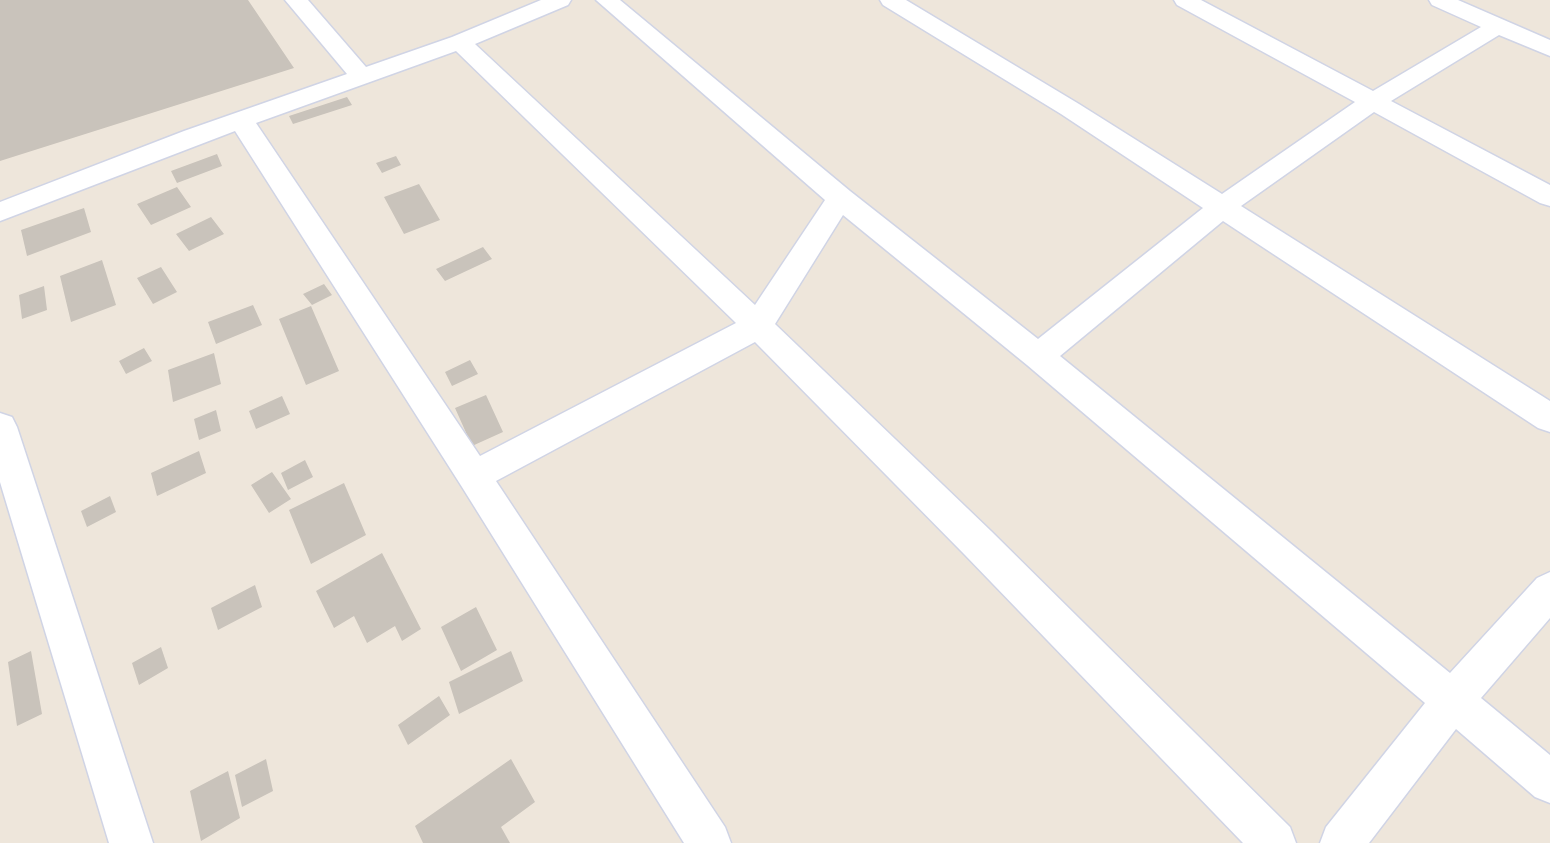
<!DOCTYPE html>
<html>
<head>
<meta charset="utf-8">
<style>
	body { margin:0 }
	canvas { display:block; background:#eee6db }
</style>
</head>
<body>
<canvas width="1550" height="843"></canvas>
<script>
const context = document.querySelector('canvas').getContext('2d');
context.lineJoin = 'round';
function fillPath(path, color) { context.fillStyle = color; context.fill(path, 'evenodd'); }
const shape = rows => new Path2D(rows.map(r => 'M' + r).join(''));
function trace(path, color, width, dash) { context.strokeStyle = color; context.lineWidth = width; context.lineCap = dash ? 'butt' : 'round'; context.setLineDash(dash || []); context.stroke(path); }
const building = shape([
	[0,0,248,0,294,68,0,161],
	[347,97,352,105,293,124,289,116],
	[217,154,222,166,177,183,171,171],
	[396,156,401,165,382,173,376,163],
	[419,184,440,220,404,234,384,197],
	[177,187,191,207,151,225,137,204],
	[84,208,91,232,27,256,21,230],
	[211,217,224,234,189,251,176,234],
	[483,247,492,259,445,281,436,269],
	[102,260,116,305,71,322,60,276],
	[161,267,177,292,153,304,137,278],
	[324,284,332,295,312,305,303,294],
	[44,286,47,310,22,319,19,295],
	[253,305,262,325,216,344,208,322],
	[311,306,339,371,306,385,279,319],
	[144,348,152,361,126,374,119,361],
	[214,353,221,384,173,402,168,370],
	[470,360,478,374,452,386,445,372],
	[486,395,503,432,472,446,455,408],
	[282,396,290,414,256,429,249,411],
	[216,410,221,431,199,440,194,419],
	[199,451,206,473,157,496,151,473],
	[305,460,313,477,288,490,281,473],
	[272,472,291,499,269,513,251,485],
	[344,483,366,535,311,564,289,510],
	[110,496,116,512,87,527,81,511],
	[382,553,421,629,402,641,395,626,367,643,354,616,334,628,316,591],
	[255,585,262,607,218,630,211,608],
	[476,607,497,650,461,671,441,627],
	[161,647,168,668,139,685,132,663],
	[31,651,42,714,17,726,8,662],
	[511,651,523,681,459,714,449,682],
	[439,696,450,715,408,745,398,725],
	[266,759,273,791,242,807,235,775],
	[511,759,535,802,501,827,510,843,423,843,415,826],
	[228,771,240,818,201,841,190,791]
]);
const minor = shape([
	[285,0,308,0,366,67,452,37,541,0,571,0,568,5,475,44,755,305,825,200,596,0,620,0,850,191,1038,339,1203,208,1061,114,883,5,880,0,906,0,1079,104,1222,194,1355,102,1177,5,1174,0,1201,0,1373,91,1481,27,1432,5,1429,0,1458,0,1550,40,1550,56,1499,35,1391,101,1550,185,1550,206,1540,203,1374,112,1241,206,1550,401,1550,432,1538,428,1223,221,1060,356,1450,673,1537,578,1550,572,1550,618,1481,698,1550,755,1550,803,1535,797,1456,729,1369,843,1320,843,1326,827,1425,703,1027,365,843,215,775,324,991,531,1290,827,1296,843,1243,843,965,555,755,342,496,481,725,827,731,843,684,843,462,487,235,131,0,221,0,202,184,131,347,74,285,0],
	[456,51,736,323,480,456,256,123,456,51],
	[0,413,12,417,17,427,153,843,109,843,0,482,0,413]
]);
fillPath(building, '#c9c3bb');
trace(minor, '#d0d4e5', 3);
fillPath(minor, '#fff');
</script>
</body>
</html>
